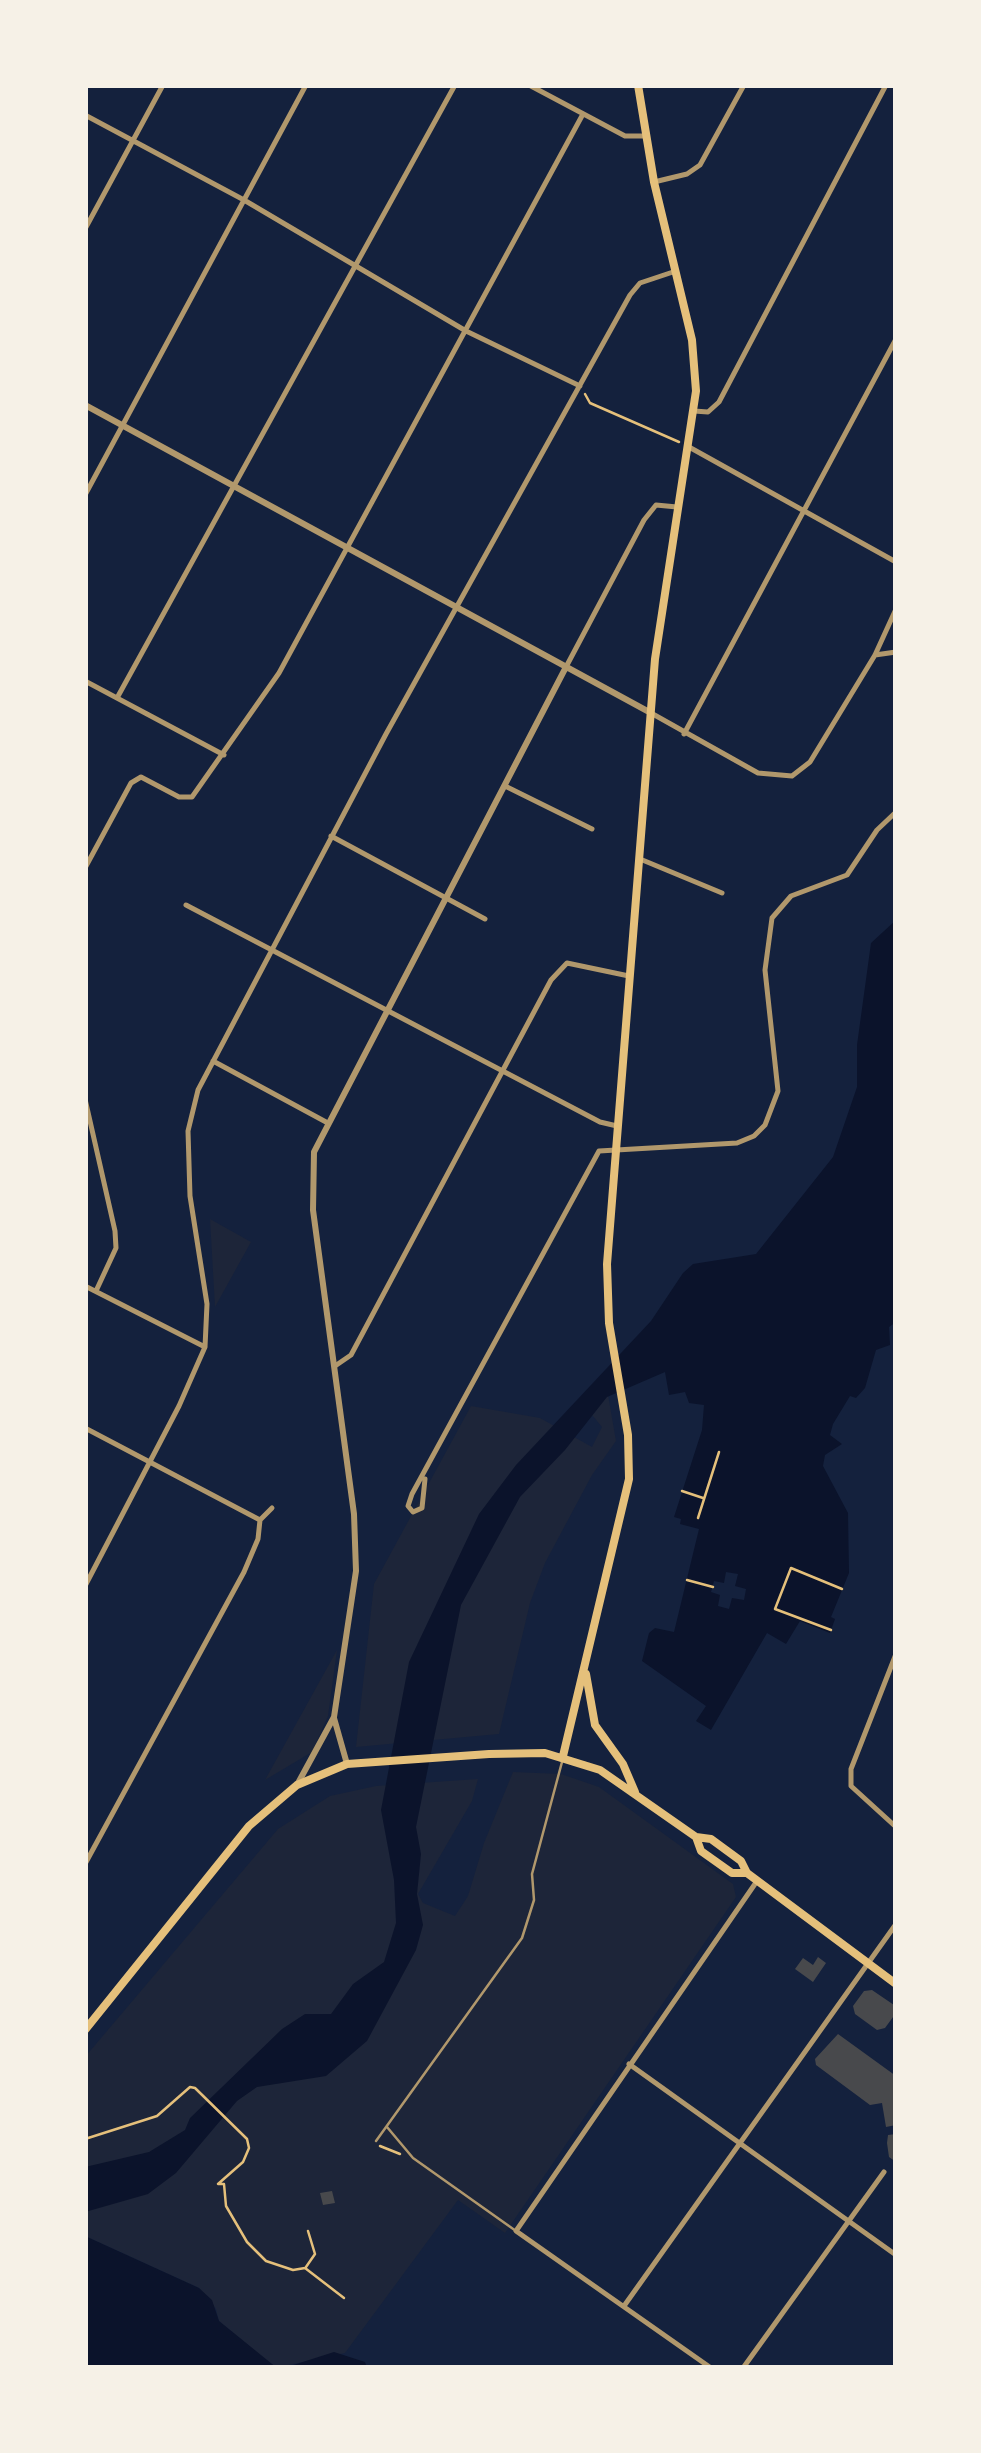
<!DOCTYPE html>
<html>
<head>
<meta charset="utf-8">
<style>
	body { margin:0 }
	#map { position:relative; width:981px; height:2453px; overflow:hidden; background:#14213d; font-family:"PT Sans Narrow",sans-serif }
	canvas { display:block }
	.frame { position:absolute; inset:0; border:88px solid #f6f1e7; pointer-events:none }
</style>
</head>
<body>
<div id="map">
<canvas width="981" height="2453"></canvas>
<div class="frame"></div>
</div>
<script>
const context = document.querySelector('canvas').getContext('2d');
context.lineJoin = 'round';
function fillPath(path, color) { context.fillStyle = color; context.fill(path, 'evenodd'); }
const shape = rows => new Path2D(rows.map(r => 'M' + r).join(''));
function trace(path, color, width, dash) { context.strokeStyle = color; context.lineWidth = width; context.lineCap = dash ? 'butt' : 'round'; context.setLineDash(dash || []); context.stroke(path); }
const green = shape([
	[210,1219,251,1242,215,1307],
	[606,1383,616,1441,592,1475,545,1563,530,1603,499,1734,356,1747,374,1584,471,1406,540,1418,592,1447,602,1427,583,1404],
	[337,1650,328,1716,312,1752,265,1780],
	[513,1772,561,1774,599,1787,733,1884,736,1897,505,2233,458,2200,345,2353,275,2368,219,2321,216,2309,199,2288,85,2236,85,2057,278,1829,330,1796,376,1786,478,1779,472,1801,418,1894,423,1903,455,1916,468,1896,484,1843]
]);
const water = shape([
	[896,920,896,1322,889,1327,890,1345,876,1350,865,1388,856,1398,850,1396,833,1424,830,1435,842,1444,825,1455,823,1466,848,1513,849,1573,831,1617,835,1619,830,1633,800,1621,786,1644,767,1633,711,1730,696,1721,706,1706,642,1661,649,1633,655,1628,674,1632,699,1529,680,1524,681,1519,674,1517,702,1430,704,1405,689,1403,685,1392,669,1395,665,1372,607,1397,565,1450,520,1497,461,1605,416,1827,421,1854,417,1894,423,1925,416,1950,367,2041,326,2076,257,2087,237,2101,176,2173,148,2194,85,2212,85,2167,149,2152,185,2130,190,2118,282,2029,305,2014,331,2014,353,1984,384,1962,396,1923,394,1880,381,1810,409,1662,479,1514,516,1465,651,1321,683,1273,693,1264,756,1254,833,1157,857,1087,857,1045,871,943],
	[85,2236,199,2288,212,2300,219,2321,277,2368,85,2368],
	[334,2352,365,2362,367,2368,284,2368]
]);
const pier = shape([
	[726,1572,738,1574,735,1586,746,1589,744,1600,732,1598,729,1609,718,1606,720,1595,711,1592,714,1581,724,1583]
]);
const building = shape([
	[818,1957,826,1963,813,1982,795,1969,803,1958,813,1965],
	[872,1990,894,2005,896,2013,885,2028,877,2030,855,2014,853,2006,864,1991],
	[838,2034,896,2076,896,2125,886,2127,882,2103,870,2105,816,2065,815,2059],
	[896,2134,896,2162,889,2157,887,2143,888,2135],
	[332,2191,335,2203,323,2205,320,2193]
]);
const path = shape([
	[585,394,590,403,679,442],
	[682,1491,703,1498],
	[698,1518,719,1452],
	[687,1580,713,1587],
	[831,1630,775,1609,791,1568,842,1589],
	[85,2139,157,2116,190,2087,195,2088,247,2139,249,2148,243,2162,218,2184,224,2184,226,2206,247,2242,266,2261,293,2270,305,2268,344,2298],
	[380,2146,400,2154],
	[306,2267,315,2254,308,2231]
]);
const service = shape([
	[387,2127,413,2158,516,2231],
	[376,2141,522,1938,534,1900,532,1874,562,1762]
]);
const minor = shape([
	[529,85,625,136,645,136],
	[85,115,244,200,466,331,580,386],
	[654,182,687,174,700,165,744,85],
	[85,229,163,85],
	[694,411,708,412,719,402,886,85],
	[689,447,896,562],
	[85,495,306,85],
	[875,655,896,652],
	[566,667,644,520,656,505,677,507],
	[85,681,224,755],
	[117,698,455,85],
	[651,713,758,773,792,776,810,762,875,655,896,609],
	[684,734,896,339],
	[505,786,592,829],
	[331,836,485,919],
	[640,859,722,893],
	[85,868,131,783,141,777,179,797,192,797,279,673,583,114],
	[186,905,600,1122,617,1126],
	[213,1061,326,1122],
	[85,1099,115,1231,116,1248,96,1291],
	[85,1286,205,1347],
	[335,1366,351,1355,551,980,567,963,629,976],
	[85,1428,260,1520],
	[425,1479,422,1508,413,1512,408,1506,412,1494,599,1151,737,1143,754,1136,765,1125,778,1091,765,970,772,918,791,896,847,875,877,830,896,812],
	[85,1586,179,1406,205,1347,207,1304,190,1196,188,1131,198,1090,386,734,630,295,640,283,676,271],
	[896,1654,851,1769,851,1786,896,1827],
	[85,1864,244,1572,258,1539,260,1520,272,1508],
	[629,2064,896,2255],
	[624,2306,896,1924],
	[711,2368,516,2231,757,1881],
	[743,2368,884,2172]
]);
const tertiary = shape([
	[85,405,651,713],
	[334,1718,347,1764],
	[297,1785,334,1717,356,1571,354,1514,313,1210,314,1152,566,667]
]);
const primary = shape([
	[586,1674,595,1725,623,1764,635,1792],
	[563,1756,629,1479,628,1435,609,1323,607,1264,655,659,696,391,692,340,654,182,638,85],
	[696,1837,701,1851,732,1873,747,1873],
	[85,2030,249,1826,297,1785,347,1764,489,1754,545,1753,600,1770,696,1837,711,1839,741,1861,747,1873,896,1984]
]);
fillPath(green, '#1d2539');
fillPath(water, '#0b132b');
fillPath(pier, '#14213d');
fillPath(building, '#48494c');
trace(path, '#e5c07b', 2.5);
trace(service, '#b1986c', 2.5);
trace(minor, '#b1986c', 5);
trace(tertiary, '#b1986c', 6);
trace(primary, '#e5c07b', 8);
</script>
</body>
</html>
